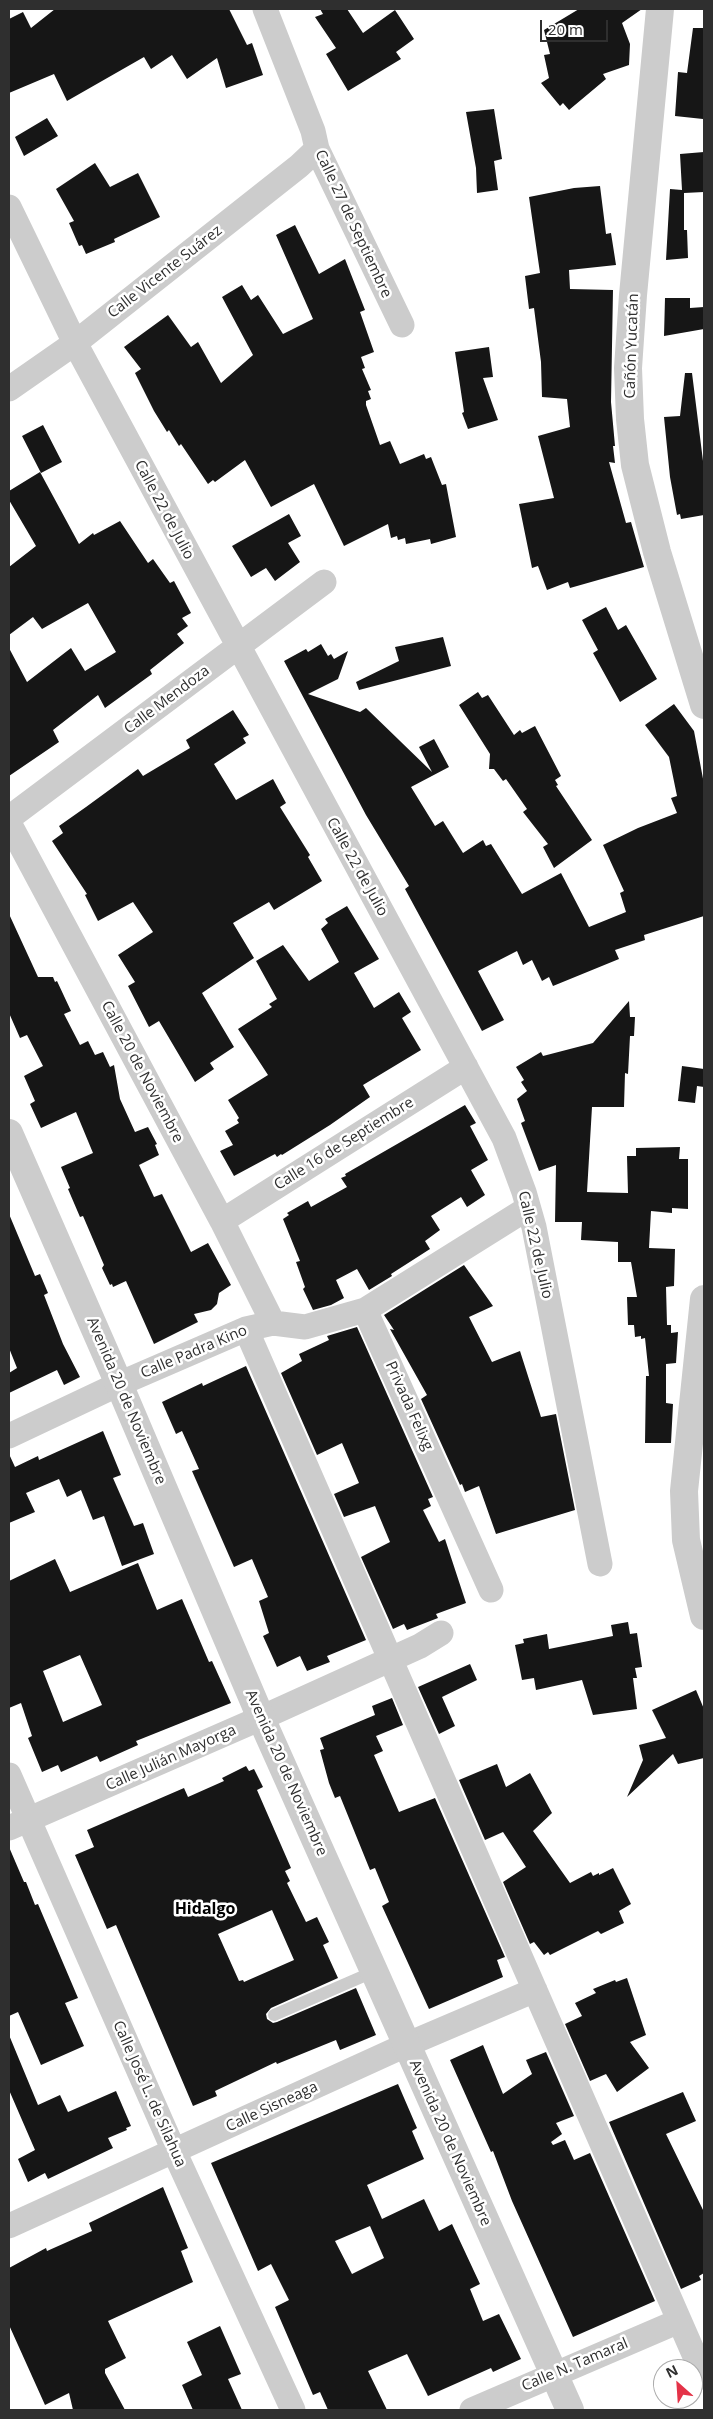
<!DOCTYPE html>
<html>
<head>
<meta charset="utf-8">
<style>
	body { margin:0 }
	#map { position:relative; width:713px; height:2419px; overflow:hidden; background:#fff; font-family:"Open Sans",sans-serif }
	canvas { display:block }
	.frame { position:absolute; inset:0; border:10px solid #2f2f2f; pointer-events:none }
	.north { position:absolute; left:653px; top:2359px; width:50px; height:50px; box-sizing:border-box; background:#fff; border:1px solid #acacac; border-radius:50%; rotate:334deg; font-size:14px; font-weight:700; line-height:20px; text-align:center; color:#2f2f2f }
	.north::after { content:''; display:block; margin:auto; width:18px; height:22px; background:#e43348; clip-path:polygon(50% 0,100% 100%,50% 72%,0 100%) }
	.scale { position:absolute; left:540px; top:20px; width:68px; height:22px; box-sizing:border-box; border:2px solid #2f2f2f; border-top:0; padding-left:6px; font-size:15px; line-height:18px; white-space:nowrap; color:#2f2f2f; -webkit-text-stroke:4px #fff; paint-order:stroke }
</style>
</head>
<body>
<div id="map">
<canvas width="713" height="2419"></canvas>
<div class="frame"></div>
<div class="north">N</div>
<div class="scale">20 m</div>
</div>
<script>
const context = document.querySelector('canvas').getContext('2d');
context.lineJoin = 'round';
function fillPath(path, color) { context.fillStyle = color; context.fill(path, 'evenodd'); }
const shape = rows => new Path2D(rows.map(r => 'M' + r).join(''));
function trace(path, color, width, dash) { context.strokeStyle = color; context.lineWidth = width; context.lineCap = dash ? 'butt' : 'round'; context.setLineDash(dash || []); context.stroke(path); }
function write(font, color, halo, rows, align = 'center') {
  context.font = font + ' "Open Sans",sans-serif'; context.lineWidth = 5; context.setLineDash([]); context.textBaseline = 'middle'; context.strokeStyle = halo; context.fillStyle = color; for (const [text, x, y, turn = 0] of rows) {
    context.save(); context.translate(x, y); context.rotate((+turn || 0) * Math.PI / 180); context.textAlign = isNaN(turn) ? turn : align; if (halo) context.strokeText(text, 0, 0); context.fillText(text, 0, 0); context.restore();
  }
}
const building = shape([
	[55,9,229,9,247,45,252,43,263,75,226,88,217,58,187,79,172,55,151,69,144,57,67,101,54,74,9,93,9,19,23,12,31,28],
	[320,9,347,9,363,33,395,10,414,39,396,52,401,59,348,91,326,54,336,48,315,17,323,14],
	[579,9,642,9,622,23,630,44,629,65,603,74,606,79,569,110,563,103,560,106,541,83,549,78,544,55,550,54,544,30],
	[693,28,704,28,703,119,675,116,678,72,687,73],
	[494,109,502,159,494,161,498,190,477,193,476,168,466,112],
	[47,118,58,136,24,156,15,137],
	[704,152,704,192,684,193,684,230,687,230,688,258,666,260,670,189,682,190,680,154],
	[95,163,110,187,138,173,160,217,114,239,115,242,86,254,82,245,79,246,69,223,74,221,56,189],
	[600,186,606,234,611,233,616,265,569,270,570,289,613,290,611,402,615,446,613,446,615,463,609,462,626,523,631,522,644,567,570,588,568,582,547,590,538,566,532,568,519,504,554,498,538,436,570,427,567,399,542,397,541,362,534,308,529,309,525,276,540,273,529,197,574,188],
	[295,225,319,274,345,259,365,310,360,312,374,352,361,357,365,368,362,369,371,390,368,391,371,399,366,401,366,405,380,445,390,441,400,464,424,454,426,459,431,457,442,485,446,484,456,537,431,544,430,539,406,544,405,538,398,540,397,536,391,538,388,524,344,546,314,484,271,507,245,460,215,482,213,480,208,484,181,444,179,446,169,430,167,432,154,411,135,373,141,369,124,347,168,315,191,347,198,342,221,383,253,355,222,297,242,285,251,300,258,295,283,334,313,319,276,235],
	[665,298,690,298,690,308,704,307,704,329,664,336],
	[489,347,493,377,483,378,498,420,468,429,462,413,464,412,455,352],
	[685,373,692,373,704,469,704,515,681,519,680,514,677,515,670,477,664,417,680,416],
	[43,425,62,462,41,473,22,436],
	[40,472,79,544,93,533,94,535,120,521,148,563,153,559,170,583,174,581,191,613,182,618,188,626,177,634,184,643,150,670,152,674,105,708,98,695,53,730,59,742,9,776,9,648,27,682,71,648,85,671,116,652,88,603,42,629,33,617,9,635,9,567,36,546,9,500,9,491],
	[289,514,301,536,288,543,300,562,275,581,266,568,251,577,232,546],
	[606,607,618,630,626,625,657,679,620,702,593,653,598,650,582,620],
	[443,637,451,666,359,690,356,682,399,661,395,647],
	[321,644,328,656,331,654,334,659,348,651,338,679,308,694,360,712,366,708,432,772,419,747,434,739,449,767,411,787,435,826,443,821,463,853,483,840,486,846,491,844,522,894,561,873,589,927,626,912,620,893,624,891,603,845,638,828,677,813,671,798,677,796,669,757,645,725,674,704,694,731,704,784,704,916,644,935,645,940,615,950,619,959,553,986,549,977,542,981,532,960,523,965,517,951,478,971,504,1020,482,1031,405,889,409,886,366,815,284,661,306,649,308,652],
	[478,692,482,698,488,695,514,735,520,730,522,733,535,726,561,776,555,780,558,785,556,786,592,840,554,868,543,847,548,844,523,812,527,809,506,779,503,781,494,769,489,769,490,754,459,705],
	[233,710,249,735,243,738,246,743,214,764,236,800,273,779,286,803,280,807,310,855,308,857,322,881,274,910,269,902,233,923,254,958,202,993,234,1047,210,1063,214,1069,195,1082,159,1021,149,1027,128,986,135,982,118,955,153,932,133,902,98,921,85,895,87,894,52,841,63,833,59,826,86,807,138,769,143,776,190,748,186,740],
	[347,906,379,959,354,973,374,1008,399,992,411,1012,402,1018,421,1050,363,1085,370,1097,330,1125,282,1155,281,1154,277,1157,275,1154,234,1176,220,1151,233,1145,225,1131,239,1123,237,1120,239,1118,228,1100,268,1075,238,1029,272,1007,269,1004,277,999,256,961,283,945,309,981,339,962,321,929,328,923,325,919],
	[9,914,38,977,53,977,55,982,57,981,71,1011,64,1014,80,1045,88,1041,95,1055,103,1052,110,1067,114,1065,120,1099,135,1132,148,1127,157,1144,155,1145,159,1155,139,1165,154,1197,162,1194,191,1252,208,1243,231,1285,219,1293,217,1304,211,1310,194,1314,198,1322,154,1344,126,1281,113,1287,112,1284,110,1285,102,1268,104,1265,83,1216,80,1217,68,1189,70,1188,61,1167,93,1153,76,1112,41,1128,30,1104,35,1101,24,1076,43,1066,27,1035,20,1038,9,1013],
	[629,1001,630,1017,635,1017,634,1036,630,1036,628,1074,625,1073,624,1107,592,1107,587,1192,628,1193,627,1156,636,1156,636,1148,680,1147,679,1159,688,1159,688,1209,672,1208,672,1213,651,1211,649,1248,675,1249,674,1286,666,1287,667,1325,671,1325,671,1333,678,1332,676,1363,666,1364,666,1403,673,1404,671,1443,645,1443,646,1376,649,1376,645,1338,641,1339,641,1336,635,1337,634,1325,628,1325,627,1297,637,1297,631,1262,618,1262,618,1242,581,1240,582,1222,555,1222,556,1165,539,1171,521,1123,525,1121,517,1099,527,1091,521,1082,524,1080,516,1067,541,1052,543,1056,593,1043],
	[682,1066,704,1069,704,1087,697,1086,695,1103,678,1101],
	[465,1105,476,1123,470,1126,488,1160,471,1170,485,1195,467,1207,461,1197,431,1216,440,1230,425,1241,430,1249,391,1274,392,1276,369,1290,357,1269,336,1280,344,1298,331,1305,313,1310,303,1289,305,1287,296,1262,300,1261,283,1219,289,1215,287,1213,308,1201,311,1207,347,1187,341,1178,346,1176,345,1174],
	[9,1214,35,1276,40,1274,48,1293,44,1295,63,1344,80,1377,64,1385,57,1370,9,1393,9,1373,17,1368,9,1348],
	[464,1265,493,1306,469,1317,492,1362,520,1351,541,1417,556,1414,575,1510,496,1534,479,1486,465,1492,462,1484,460,1485,421,1399,427,1395,390,1329,394,1330,384,1315],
	[357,1327,433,1497,428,1499,431,1506,423,1510,439,1542,445,1539,466,1603,436,1614,438,1618,407,1630,404,1624,393,1629,361,1557,390,1542,375,1506,344,1517,334,1494,359,1483,342,1443,317,1455,281,1373,302,1361,299,1354,329,1340,327,1336],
	[246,1366,366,1640,327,1656,330,1662,307,1671,300,1656,277,1667,263,1636,269,1633,259,1601,268,1597,252,1559,234,1567,192,1471,199,1469,182,1431,176,1434,162,1402,202,1383,203,1386],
	[103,1431,121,1475,113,1478,134,1526,143,1523,154,1554,122,1566,104,1516,93,1520,81,1490,67,1497,59,1479,26,1493,35,1512,9,1523,9,1454,15,1467,38,1456,39,1460],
	[55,1559,70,1592,138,1563,157,1610,182,1599,209,1662,212,1661,231,1703,136,1741,138,1745,100,1762,97,1756,61,1772,58,1765,42,1772,28,1738,32,1736,21,1703,9,1708,9,1581],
	[80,1655,102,1705,63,1722,43,1671],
	[628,1622,630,1634,637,1633,642,1667,635,1668,637,1678,633,1678,637,1709,593,1715,582,1680,536,1690,534,1678,522,1680,515,1645,524,1643,523,1639,547,1634,549,1649,613,1636,611,1625],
	[470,1664,477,1680,442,1697,455,1726,439,1734,418,1687],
	[696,1690,704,1709,704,1758,678,1764,673,1754,627,1797,643,1760,639,1745,666,1738,652,1710],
	[392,1698,403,1725,376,1736,383,1751,374,1755,399,1812,435,1798,505,1957,497,1960,503,1977,429,2009,382,1906,389,1902,375,1868,370,1870,340,1796,335,1798,329,1783,320,1750,324,1749,320,1738,375,1715,372,1706],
	[497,1764,506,1787,530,1773,552,1813,533,1831,570,1883,591,1872,593,1876,599,1873,599,1875,613,1868,631,1904,619,1911,624,1923,601,1934,598,1931,550,1955,548,1952,544,1955,534,1942,530,1944,503,1882,526,1867,503,1832,485,1840,459,1780],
	[246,1766,249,1771,254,1769,263,1787,257,1790,291,1868,285,1871,290,1881,287,1883,306,1922,317,1917,329,1942,323,1945,338,1978,271,2008,266,2014,267,2019,273,2023,277,2022,356,1988,376,2035,340,2050,336,2040,277,2064,276,2062,215,2091,217,2096,193,2106,116,1925,107,1929,75,1855,94,1847,87,1830,184,1788,188,1797,224,1781,222,1778],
	[272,1910,294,1960,244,1982,243,1980,239,1981,218,1934],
	[9,1847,24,1882,26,1882,35,1905,38,1904,78,1998,65,2003,84,2046,41,2065,18,2012,9,2016],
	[627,1978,646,2035,630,2042,649,2068,617,2092,606,2074,590,2081,565,2024,582,2016,575,2003,596,1993,593,1989,615,1980,616,1982],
	[9,2035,38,2105,60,2095,68,2112,116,2091,131,2126,126,2128,127,2130,108,2138,113,2148,48,2179,45,2173,28,2182,18,2159,35,2150,9,2090],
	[483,2045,503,2094,532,2074,526,2060,546,2052,574,2116,556,2123,562,2134,551,2142,553,2145,565,2140,574,2160,590,2153,655,2301,573,2337,512,2201,493,2151,491,2152,450,2060],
	[398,2084,417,2128,412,2131,424,2159,367,2185,382,2219,424,2199,439,2231,452,2224,480,2284,470,2289,483,2321,499,2314,521,2359,493,2372,491,2368,428,2396,407,2354,368,2371,387,2410,328,2410,320,2392,313,2395,275,2307,289,2300,271,2264,258,2271,211,2163],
	[370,2226,384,2258,352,2274,335,2241],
	[683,2092,696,2121,666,2134,704,2212,704,2273,699,2276,701,2280,681,2289,609,2122],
	[163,2187,188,2248,181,2251,193,2282,108,2321,126,2358,105,2369,105,2373,125,2410,73,2410,69,2393,45,2405,9,2325,9,2268,46,2248,47,2251,92,2231,89,2223],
	[220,2326,241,2374,228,2379,242,2410,193,2410,182,2385,202,2375,187,2342]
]);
const service = shape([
	[274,2015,373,1972]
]);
const minor = shape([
	[265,9,313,131,317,149,402,325],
	[9,207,75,343,504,1138,524,1192,534,1227,600,1564],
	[9,389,75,343,299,166,317,149],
	[9,818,324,582],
	[9,823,222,1221,273,1323],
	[222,1221,466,1067],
	[365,1310,491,1590],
	[246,1329,704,2377],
	[9,1436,119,1384,246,1329,273,1323,305,1327,365,1310,528,1208],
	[9,1775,174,2151,293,2410],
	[9,1828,261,1718,420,1646,441,1633],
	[9,2226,406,2045,535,1990],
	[472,2410,679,2321]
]);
const tertiary = shape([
	[660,9,633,295,628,368,630,419,635,465,657,552,704,705],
	[9,1133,119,1384,261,1718,570,2410],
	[704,1299,684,1491,686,1540,704,1616]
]);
const streetNames = [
	["Calle 27 de Septiembre",353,224,65],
	["Calle Vicente Suárez",165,272,-38],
	["Cañón Yucatán",632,346,-88],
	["Calle 22 de Julio",164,510,62],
	["Calle Mendoza",167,700,-37],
	["Calle 22 de Julio",357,867,61],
	["Calle 20 de Noviembre",142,1072,62],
	["Calle 16 de Septiembre",344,1144,-32],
	["Calle 22 de Julio",535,1245,77],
	["Calle Padra Kino",194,1352,-23],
	["Avenida 20 de Noviembre",126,1401,67],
	["Privada Felixg",409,1406,66],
	["Calle Julián Mayorga",171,1758,-24],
	["Avenida 20 de Noviembre",286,1773,66],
	["Calle José L. de Silahua",149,2094,66],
	["Calle Sisneaga",272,2107,-25],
	["Avenida 20 de Noviembre",450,2143,66],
	["Calle N. Tamaral",575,2365,-23]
];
const neighbourhoodNames = [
	["Hidalgo",205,1909]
];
fillPath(building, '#161616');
trace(service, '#ccc', 12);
trace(minor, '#ccc', 25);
trace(tertiary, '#ccc', 28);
write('15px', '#2f2f2f', '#fff', streetNames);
write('bold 16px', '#000', '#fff', neighbourhoodNames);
</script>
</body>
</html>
